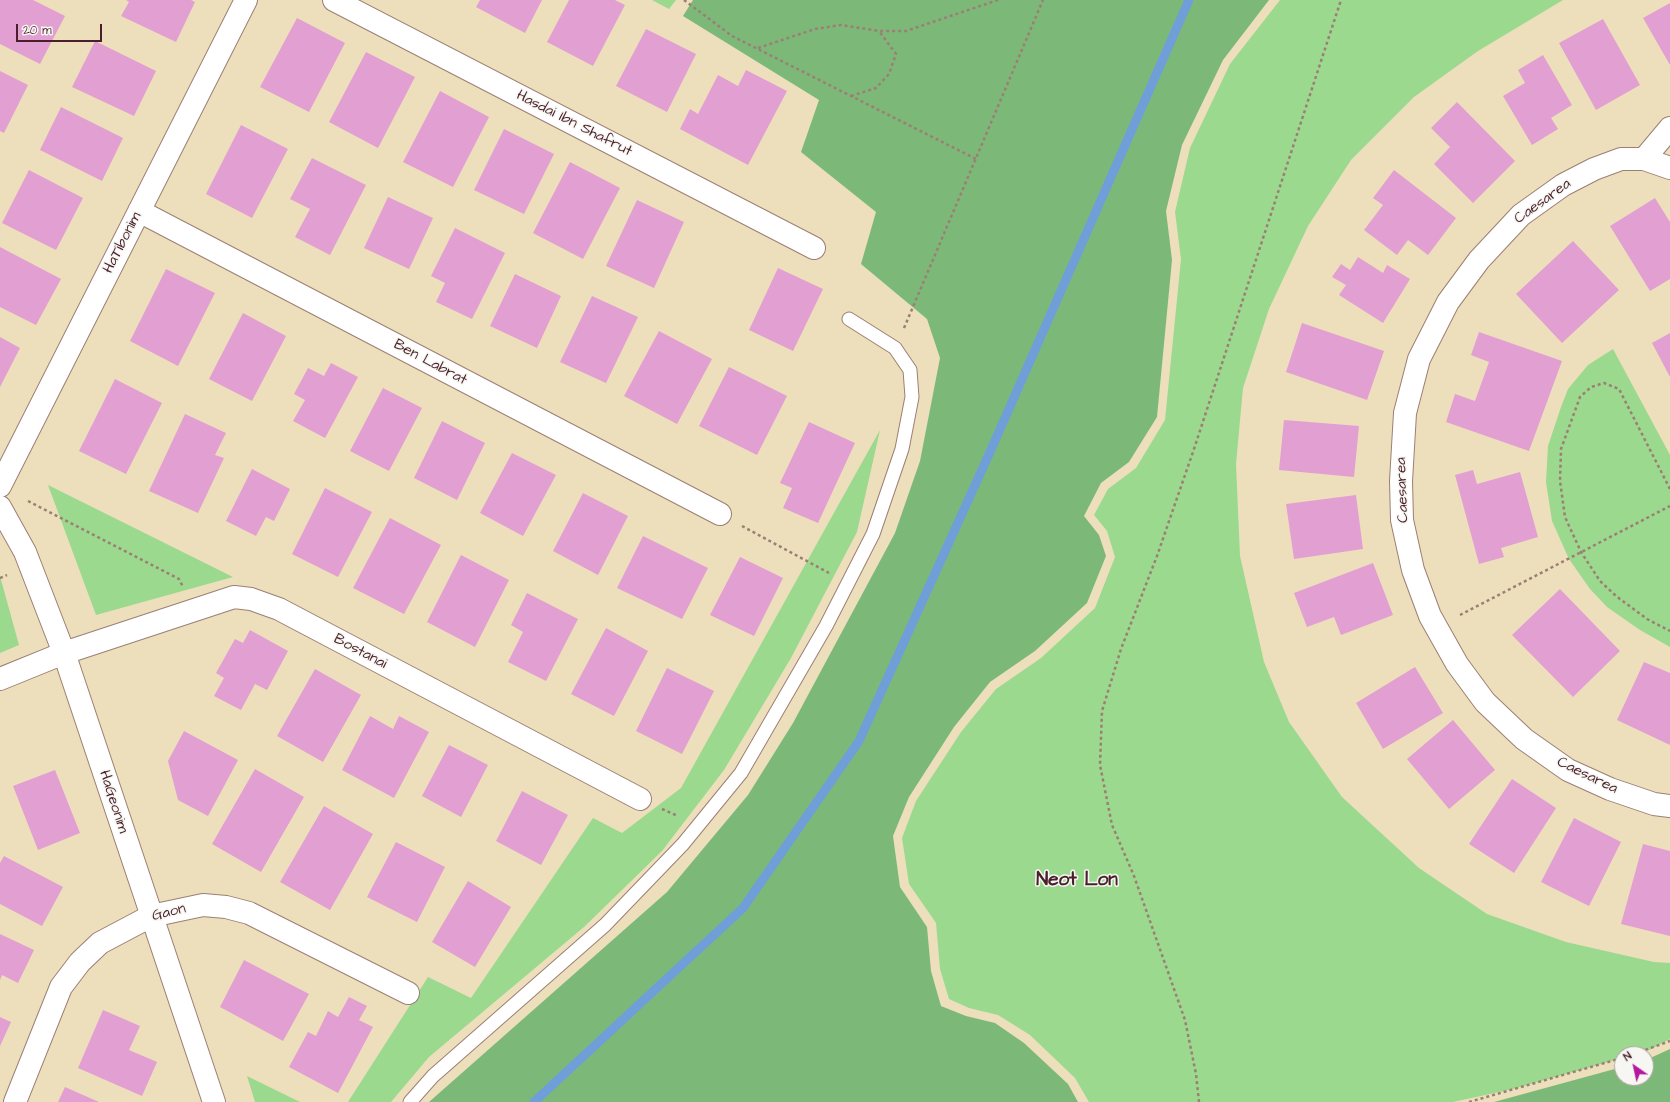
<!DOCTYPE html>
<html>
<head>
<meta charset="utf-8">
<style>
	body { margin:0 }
	#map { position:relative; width:1670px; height:1102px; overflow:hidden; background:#eddfbc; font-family:"Architects Daughter",sans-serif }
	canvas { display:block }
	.north { position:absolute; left:1614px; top:1046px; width:40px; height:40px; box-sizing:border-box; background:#f6f6f2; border:1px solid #b1a0a2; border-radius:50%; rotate:326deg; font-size:11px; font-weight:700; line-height:16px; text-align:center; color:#4a1f2b }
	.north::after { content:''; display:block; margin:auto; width:14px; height:18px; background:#b5179e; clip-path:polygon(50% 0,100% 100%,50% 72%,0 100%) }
	.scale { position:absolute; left:16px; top:24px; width:86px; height:18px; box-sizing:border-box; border:2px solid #4a1f2b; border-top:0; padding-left:5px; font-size:12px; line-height:14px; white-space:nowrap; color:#4a1f2b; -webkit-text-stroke:3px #f6f6f2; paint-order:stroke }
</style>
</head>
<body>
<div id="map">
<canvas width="1670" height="1102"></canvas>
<div class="north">N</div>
<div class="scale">20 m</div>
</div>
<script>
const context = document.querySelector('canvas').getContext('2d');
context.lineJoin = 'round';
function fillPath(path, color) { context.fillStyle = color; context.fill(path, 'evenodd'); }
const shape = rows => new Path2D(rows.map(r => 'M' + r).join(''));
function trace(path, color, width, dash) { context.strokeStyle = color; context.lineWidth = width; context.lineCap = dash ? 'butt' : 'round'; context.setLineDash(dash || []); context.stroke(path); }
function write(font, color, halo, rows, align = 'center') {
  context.font = font + ' "Architects Daughter",sans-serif'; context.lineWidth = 3; context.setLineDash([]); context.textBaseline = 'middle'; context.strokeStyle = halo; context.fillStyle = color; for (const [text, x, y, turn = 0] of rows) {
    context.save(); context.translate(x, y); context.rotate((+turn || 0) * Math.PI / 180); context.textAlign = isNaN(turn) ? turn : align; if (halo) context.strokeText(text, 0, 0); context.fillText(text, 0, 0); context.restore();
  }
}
const green = shape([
	[652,0,676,0,669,9],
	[1280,0,1563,0,1478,51,1414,97,1351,160,1308,226,1269,309,1243,388,1236,464,1240,556,1264,662,1289,722,1342,797,1419,868,1487,914,1566,942,1654,962,1670,963,1670,1039,1649,1050,1634,1054,1622,1054,1622,1058,1513,1089,1453,1102,1089,1102,1075,1078,1030,1035,998,1015,969,1008,949,999,940,969,936,923,909,884,902,838,916,801,961,732,996,689,1041,658,1095,608,1115,557,1107,531,1094,515,1108,489,1136,468,1165,420,1181,259,1175,212,1190,148,1230,64],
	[1613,349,1670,455,1670,647,1640,630,1607,607,1590,589,1569,559,1552,521,1546,482,1548,446,1561,407,1568,389,1588,365],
	[880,430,857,532,791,658,724,770,662,851,584,927,429,1057,391,1102,348,1102,428,977,471,998,593,818,622,833,681,788],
	[48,485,233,577,96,615],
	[0,576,19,645,0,653],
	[247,1076,300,1102,255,1102]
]);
const forest = shape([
	[693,0,1269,0,1223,60,1182,145,1166,211,1172,260,1157,417,1129,462,1101,483,1084,516,1099,535,1106,556,1087,603,1035,651,990,682,954,727,909,797,893,836,900,887,927,927,931,971,941,1006,966,1016,995,1023,1024,1043,1068,1084,1078,1102,429,1102,667,892,748,795,793,723,895,533,920,461,940,358,927,319,861,264,876,212,801,152,819,100,683,16],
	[1670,1049,1670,1102,1494,1102,1622,1067,1622,1078,1646,1078,1646,1060]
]);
const stream = shape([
	[534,1102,743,908,859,741,990,452,1189,0]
]);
const building = shape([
	[0,0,33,0,65,16,40,64,0,44],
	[126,0,191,0,195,2,176,42,121,16,129,2],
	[480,0,542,0,525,33,476,7],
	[569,0,615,0,625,5,593,66,547,42],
	[1670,3,1670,65,1643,18],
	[297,18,345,43,309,112,260,87],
	[1603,19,1640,85,1596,110,1559,43],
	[646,29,696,54,667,112,616,86],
	[95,41,156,71,134,116,72,87],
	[366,52,415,77,378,148,329,122],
	[1543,55,1572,105,1551,118,1558,129,1532,145,1503,96,1525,83,1518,70],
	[746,70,787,91,748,165,680,129,690,109,698,114,718,75,738,86],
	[0,71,28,85,4,133,0,131],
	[440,91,489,117,453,187,403,162],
	[1457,102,1515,161,1473,203,1434,164,1450,147,1431,128],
	[61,107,123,138,102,181,40,150],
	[241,125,288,149,252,218,206,194],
	[504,129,554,154,524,214,474,190],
	[312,158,366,185,330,255,295,237,310,209,290,199],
	[570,162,620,188,583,259,533,233],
	[29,170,83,198,56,250,2,223],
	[1394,170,1456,218,1428,255,1408,240,1397,255,1364,230,1383,205,1373,198],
	[388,197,433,218,409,269,364,248],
	[1655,198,1670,222,1670,279,1650,291,1610,226],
	[637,200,684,222,654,288,606,266],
	[455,228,505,253,472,319,436,302,445,283,431,276],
	[1573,241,1619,290,1562,343,1516,294],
	[0,247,61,279,36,325,0,307],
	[1358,257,1383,273,1387,265,1410,279,1383,323,1339,295,1346,285,1332,277,1341,264,1350,270],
	[778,268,823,289,793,351,749,330],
	[166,269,215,293,178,366,130,341],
	[515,274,561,296,537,348,490,326],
	[592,296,638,317,606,383,560,362],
	[243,313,286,336,252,401,209,379],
	[1302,323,1384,351,1367,400,1286,372],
	[659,331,712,359,677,424,624,396],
	[1479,332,1562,361,1529,451,1446,422,1455,394,1475,401,1489,362,1471,355],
	[1670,333,1670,377,1652,343],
	[0,337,20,348,0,387],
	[331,363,358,377,325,438,293,421,305,400,294,394,308,368,324,376],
	[729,367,787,396,757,455,699,426],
	[115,379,162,403,126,474,79,451],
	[383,388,422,408,389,471,350,451],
	[185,414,226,433,215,455,224,458,198,513,149,491],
	[1284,420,1359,426,1354,477,1279,470],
	[442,421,485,443,457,500,414,478],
	[809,422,855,443,818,523,783,508,792,488,780,483],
	[512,453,556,475,523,536,480,513],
	[252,469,290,489,274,521,266,517,256,536,226,521],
	[1473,470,1477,484,1520,472,1538,537,1501,548,1504,557,1479,564,1455,475],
	[325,488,372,512,338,577,292,554],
	[583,493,628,516,598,575,553,551],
	[1356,495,1363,549,1294,559,1286,504],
	[390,518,441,545,404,614,353,588],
	[643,536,708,568,682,619,617,588],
	[461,555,509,580,475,647,427,622],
	[740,557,783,578,754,636,710,615],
	[1373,563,1393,615,1341,635,1334,617,1307,627,1294,593],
	[1560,589,1620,651,1573,697,1512,635],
	[527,593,578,619,546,681,508,662,523,632,511,625],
	[606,628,648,651,614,716,571,694],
	[250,630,288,651,267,690,255,684,241,710,214,696,224,678,216,673,235,639,243,643],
	[1644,662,1670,673,1670,745,1617,720],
	[1415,667,1443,713,1383,749,1356,703],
	[667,668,714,691,682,754,636,731],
	[315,669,361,695,323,762,277,736],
	[370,716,393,729,399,716,429,732,394,798,342,770],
	[1453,720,1495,770,1449,809,1407,759],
	[184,731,238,760,208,816,178,800,168,761],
	[449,745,488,765,461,817,422,796],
	[255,769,304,797,261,872,212,844],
	[55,770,80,833,38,850,13,786],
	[1512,779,1556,808,1514,873,1469,844],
	[522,791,568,815,541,865,496,841],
	[324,806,373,834,330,910,280,882],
	[1574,818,1621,842,1589,906,1541,882],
	[396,842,445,867,417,922,367,897],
	[1643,844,1670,851,1670,936,1621,924],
	[4,856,63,887,42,926,0,904,0,863],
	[468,881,511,907,475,967,432,942],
	[0,934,34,950,18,983,2,975,0,980],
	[244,960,309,994,283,1041,220,1007],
	[349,997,367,1006,359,1020,373,1027,338,1093,289,1067,308,1032,316,1036,328,1011,338,1017],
	[103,1010,140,1026,129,1050,157,1062,142,1096,78,1068],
	[0,1017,11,1022,0,1046],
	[65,1087,99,1102,58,1102]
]);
const path = shape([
	[684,0,732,36,976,159],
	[758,48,815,29,841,25,879,31,906,31,998,0],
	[851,96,876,88,889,74,896,54,879,31],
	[904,328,1043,0],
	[1670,489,1619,389,1604,383,1591,387,1580,397,1561,449,1560,481,1565,517,1581,552,1600,581,1616,596,1647,619,1670,631],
	[28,501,179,579,183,587],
	[742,526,829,573],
	[0,578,7,575],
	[1460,615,1670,506],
	[662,809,678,816],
	[1634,1054,1670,1041],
	[1199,1102,1196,1074,1185,1020,1134,876,1112,825,1100,765,1102,711,1121,649,1157,556,1194,449,1341,0],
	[1469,1102,1622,1058]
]);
const lane = shape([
	[410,1102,433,1076,605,925,683,844,741,773,826,626,873,534,902,449,912,397,910,370,895,348,849,319]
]);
const street = shape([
	[334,0,814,248],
	[1644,159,1670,128],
	[1670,168,1644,159,1621,159,1594,169,1563,185,1521,215,1479,260,1448,302,1419,359,1405,413,1401,481,1402,520,1413,570,1430,616,1457,664,1485,702,1524,739,1568,770,1610,789,1654,804,1670,806],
	[139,211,720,514],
	[0,486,246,0],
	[0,679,64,653,234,597,251,599,279,609,640,799],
	[15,1102,61,987,80,962,100,943,151,916,203,905,226,907,249,913,408,993]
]);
const secondary = shape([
	[0,507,25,552,64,653,214,1102]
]);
const streetNames = [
	["Hasdai Ibn Shafrut",574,124,27],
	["Caesarea",1543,202,-36],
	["HaTibonim",123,243,-63],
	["Ben Labrat",430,363,28],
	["Caesarea",1403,490,-92],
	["Bostanai",360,652,28],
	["Caesarea",1587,776,26],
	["HaGeonim",113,802,72],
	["Gaon",169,913,-14]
];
const districtNames = [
	["Neot Lon",1077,881]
];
fillPath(green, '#9bd98e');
fillPath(forest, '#7cb979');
trace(stream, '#6f9ed8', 9);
fillPath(building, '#e29fd1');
trace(lane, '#9c7f74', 15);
trace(street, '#9c7f74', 24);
trace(secondary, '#9c7f74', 24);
trace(path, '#9c7f74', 2.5, [3, 3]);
trace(lane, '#fff', 13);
trace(street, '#fff', 22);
trace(secondary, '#fff', 22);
write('15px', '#4a1f2b', '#f6f6f2', streetNames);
write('bold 19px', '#4a1f2b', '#f6f6f2', districtNames);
</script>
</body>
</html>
